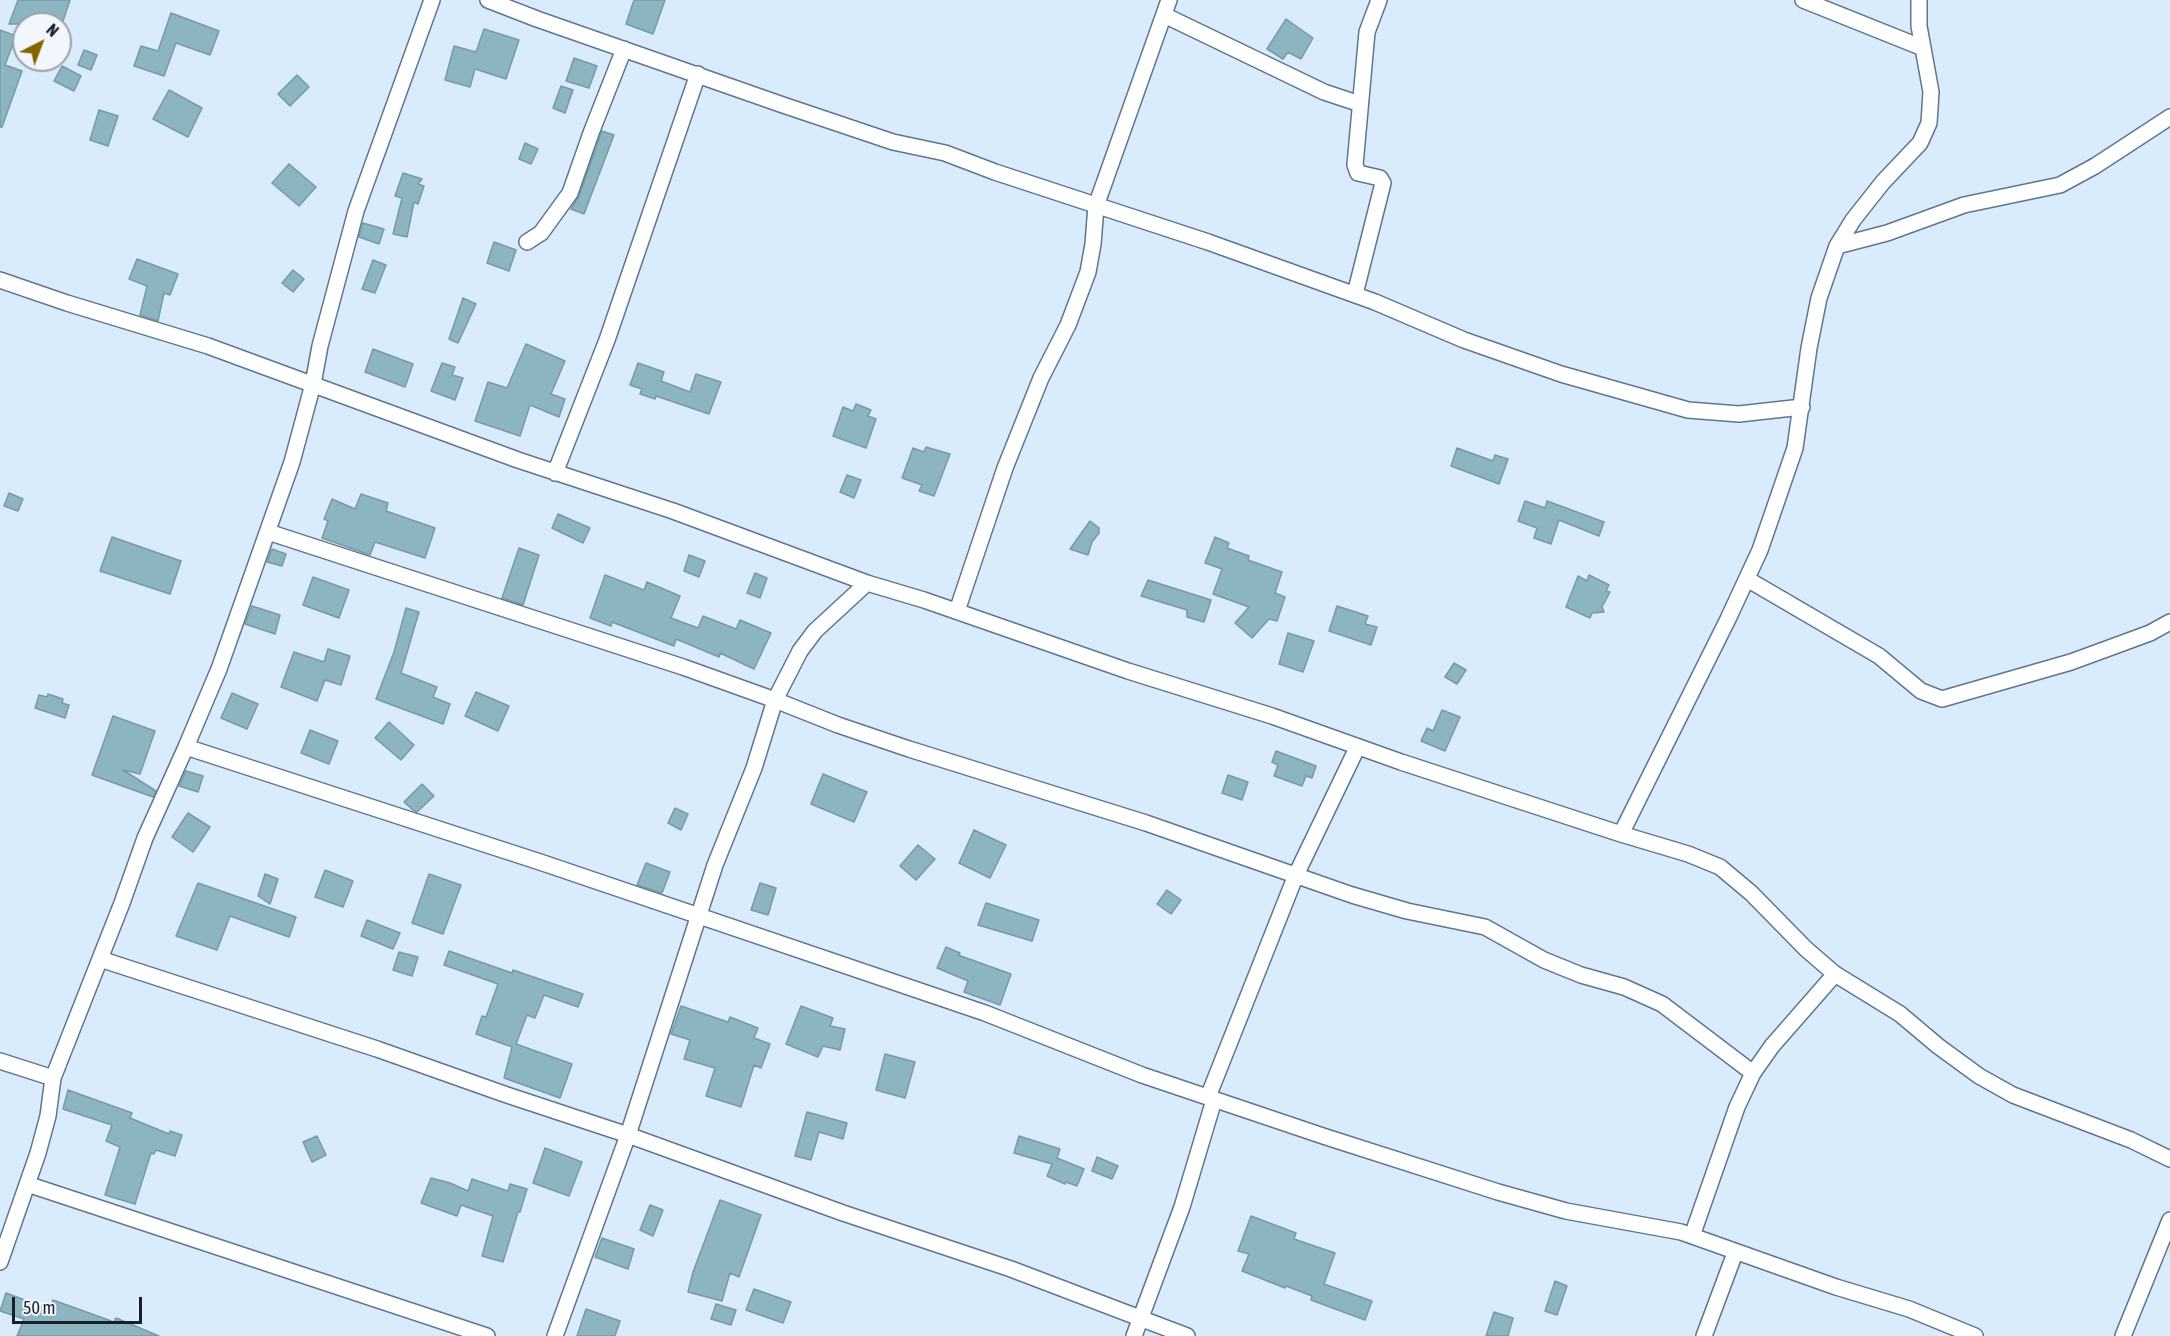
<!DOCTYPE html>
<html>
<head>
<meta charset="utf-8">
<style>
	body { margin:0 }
	#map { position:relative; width:2170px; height:1336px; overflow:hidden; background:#daebfb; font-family:"Asap Condensed",sans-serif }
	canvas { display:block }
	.north { position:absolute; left:12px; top:12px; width:60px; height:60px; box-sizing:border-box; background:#f1f7fc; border:2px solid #9aa1a8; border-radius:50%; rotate:42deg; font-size:16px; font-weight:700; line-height:24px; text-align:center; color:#17212b }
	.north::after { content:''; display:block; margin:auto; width:21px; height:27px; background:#826700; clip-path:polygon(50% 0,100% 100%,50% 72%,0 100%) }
	.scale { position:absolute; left:12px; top:1297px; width:130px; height:27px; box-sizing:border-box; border:3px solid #17212b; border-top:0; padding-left:8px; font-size:18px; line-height:21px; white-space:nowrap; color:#17212b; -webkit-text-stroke:4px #f1f7fc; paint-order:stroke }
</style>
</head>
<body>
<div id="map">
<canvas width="2170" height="1336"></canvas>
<div class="north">N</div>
<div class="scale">50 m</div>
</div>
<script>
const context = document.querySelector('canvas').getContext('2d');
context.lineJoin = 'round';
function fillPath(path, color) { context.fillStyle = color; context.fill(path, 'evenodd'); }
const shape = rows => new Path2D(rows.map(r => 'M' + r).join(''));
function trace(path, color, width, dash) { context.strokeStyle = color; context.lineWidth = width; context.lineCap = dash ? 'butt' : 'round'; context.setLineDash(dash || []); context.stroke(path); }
const building = shape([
	[18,0,70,0,62,24,9,24,18,0],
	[634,0,665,0,653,34,626,24,634,0],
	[171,13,219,31,210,55,176,43,164,76,134,66,141,46,158,51,171,13],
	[1286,19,1313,38,1301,59,1288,52,1283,59,1267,49,1286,19],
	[484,29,519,40,506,79,475,69,470,87,445,80,454,46,476,52,484,29],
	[0,30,16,36,5,65,22,71,2,127,0,127,0,30],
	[84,50,97,55,91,70,78,65,84,50],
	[574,58,597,66,589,88,566,81,574,58],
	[62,66,81,76,74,91,54,81,62,66],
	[297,75,309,87,290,106,278,94,297,75],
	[561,86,573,90,565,113,553,108,561,86],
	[169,90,202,108,188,137,153,119,169,90],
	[99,110,118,116,108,146,90,140,99,110],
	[602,131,614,135,584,214,571,209,579,196,602,131],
	[525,143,538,149,531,164,519,159,525,143],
	[289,164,316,187,299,206,272,183,289,164],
	[403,173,422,179,418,184,424,186,418,204,414,202,407,237,393,234,402,198,395,196,403,173],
	[363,223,384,229,379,244,359,237,363,223],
	[494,242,516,250,509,271,487,263,494,242],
	[137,259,178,274,170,295,164,293,158,321,140,315,147,286,129,279,137,259],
	[373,260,386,265,375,293,362,289,373,260],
	[293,270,304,279,293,292,282,283,293,270],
	[463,298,476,304,458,343,449,339,463,298],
	[526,344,565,361,551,394,565,399,559,417,530,405,520,436,475,421,488,382,507,388,526,344],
	[373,349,413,364,405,387,365,372,373,349],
	[442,363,455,367,452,375,463,378,455,400,431,391,442,363],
	[638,363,664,372,661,381,690,392,696,374,721,382,709,414,656,396,655,399,640,394,642,389,630,385,638,363],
	[856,404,871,410,868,416,876,419,866,448,833,436,843,407,853,411,856,404],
	[926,447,950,454,934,496,919,491,922,485,902,478,913,448,924,452,926,447],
	[1457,448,1493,461,1495,455,1508,459,1499,484,1451,466,1457,448],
	[847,475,861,480,854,498,840,492,847,475],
	[9,493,23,499,18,511,4,506,9,493],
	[361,494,388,503,386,511,435,528,425,558,375,542,370,555,322,538,328,521,324,519,332,499,355,509,361,494],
	[1525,501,1545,508,1547,501,1604,522,1599,536,1559,520,1551,544,1534,538,1537,528,1518,521,1525,501],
	[558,514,590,528,583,543,552,528,558,514],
	[1090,521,1099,528,1099,533,1092,542,1088,555,1070,549,1090,521],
	[112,537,181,561,170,594,100,571,112,537],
	[1215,537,1229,543,1227,548,1249,556,1248,560,1282,572,1275,593,1285,597,1277,621,1269,619,1252,638,1235,623,1249,607,1213,594,1222,569,1205,563,1215,537],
	[519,548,539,555,523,605,502,598,519,548],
	[272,549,286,554,282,566,267,562,272,549],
	[689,555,705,561,699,577,684,571,689,555],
	[755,573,767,578,760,598,747,593,755,573],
	[605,575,644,590,647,582,680,596,671,618,698,628,703,616,736,629,740,620,771,633,754,669,720,653,719,657,676,639,674,646,612,622,611,626,590,618,605,575],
	[1589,575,1609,585,1606,591,1610,592,1602,607,1604,612,1592,613,1590,618,1566,607,1578,576,1587,581,1589,575],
	[313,577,349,590,339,618,303,605,313,577],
	[1148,580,1211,600,1204,622,1187,617,1187,610,1141,596,1148,580],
	[252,606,280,615,275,634,245,624,252,606],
	[1337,606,1368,616,1365,624,1377,627,1371,645,1329,631,1337,606],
	[406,608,419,612,401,673,437,687,433,697,450,704,443,724,376,699,394,652,406,608],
	[1288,633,1314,641,1303,672,1279,664,1288,633],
	[328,649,350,656,341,685,325,680,317,701,281,687,294,652,324,662,328,649],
	[1454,663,1466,670,1457,684,1445,677,1454,663],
	[476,692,509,706,498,731,465,716,476,692],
	[232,693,258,704,247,729,221,718,232,693],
	[48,694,63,699,62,703,69,705,65,718,35,708,39,695,47,697,48,694],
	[1442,710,1460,717,1445,751,1421,741,1427,728,1433,731,1442,710],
	[113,716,155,731,140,774,123,770,156,791,153,797,92,775,113,716],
	[389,722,414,745,401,760,375,738,389,722],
	[310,730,338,741,329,764,301,753,310,730],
	[1276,751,1316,766,1312,778,1306,776,1302,786,1274,776,1278,765,1272,762,1276,751],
	[186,771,203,776,198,792,179,786,186,771],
	[823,774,867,792,854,822,811,804,823,774],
	[1228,775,1248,782,1242,800,1222,793,1228,775],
	[422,784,434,796,417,812,413,810,404,802,422,784],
	[675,808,688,814,681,830,668,823,675,808],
	[188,813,210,827,193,852,172,837,188,813],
	[974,830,1006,845,990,878,959,863,974,830],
	[918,845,935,859,916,880,900,866,918,845],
	[646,863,670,872,662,893,637,885,646,863],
	[325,870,353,881,343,907,315,897,325,870],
	[265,874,278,879,270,904,258,896,265,874],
	[429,874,461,885,443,934,412,923,429,874],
	[198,883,296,917,289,937,230,916,217,950,176,936,198,883],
	[760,883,776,888,768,915,751,910,760,883],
	[1167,890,1181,900,1171,914,1157,904,1167,890],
	[986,903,1039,920,1032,941,978,925,986,903],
	[367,920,400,933,393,949,361,936,367,920],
	[946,947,960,953,958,955,1011,974,1000,1005,964,992,968,981,937,968,946,947],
	[449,951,512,973,513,970,583,994,578,1007,544,995,535,1018,527,1015,516,1044,572,1064,560,1098,504,1078,512,1047,476,1034,482,1016,486,1017,498,984,444,965,449,951],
	[399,952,418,957,412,976,393,970,399,952],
	[681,1006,728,1022,730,1017,758,1028,754,1038,770,1044,761,1068,754,1065,741,1107,706,1096,715,1068,684,1059,690,1040,671,1034,681,1006],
	[801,1006,833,1018,830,1026,845,1029,840,1050,823,1046,818,1057,786,1044,801,1006],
	[885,1054,915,1062,905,1098,876,1090,885,1054],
	[68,1090,132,1113,130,1118,169,1134,170,1131,182,1135,175,1156,156,1150,154,1154,151,1153,135,1204,105,1195,120,1147,106,1141,112,1125,63,1109,68,1090],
	[807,1112,847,1123,843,1139,819,1132,811,1160,795,1156,807,1112],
	[317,1136,326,1155,312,1162,303,1142,317,1136],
	[1019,1136,1060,1149,1057,1158,1084,1169,1077,1186,1066,1182,1065,1184,1047,1176,1052,1164,1014,1153,1019,1136],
	[545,1148,582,1162,569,1196,533,1183,545,1148],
	[1097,1157,1118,1166,1112,1179,1092,1171,1097,1157],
	[431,1178,450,1183,468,1191,472,1179,508,1191,510,1184,527,1189,520,1212,518,1212,503,1262,482,1256,493,1216,461,1205,457,1216,421,1203,431,1178],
	[720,1200,761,1215,739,1277,730,1273,722,1301,688,1292,693,1272,720,1200],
	[650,1205,663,1210,653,1236,640,1230,650,1205],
	[1251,1216,1296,1233,1294,1239,1335,1253,1324,1284,1372,1301,1365,1320,1311,1300,1312,1296,1286,1286,1285,1288,1242,1271,1249,1254,1238,1251,1251,1216],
	[602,1238,634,1249,628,1269,595,1257,602,1238],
	[1555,1281,1567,1286,1557,1315,1545,1311,1555,1281],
	[754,1289,791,1302,783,1323,746,1310,754,1289],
	[6,1293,49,1309,53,1300,114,1322,116,1318,159,1336,17,1336,24,1319,0,1311,6,1293],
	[716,1304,736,1310,731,1325,711,1319,716,1304],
	[586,1309,620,1321,615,1336,577,1336,586,1309],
	[1494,1312,1513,1318,1508,1336,1486,1336,1494,1312]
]);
const street = shape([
	[488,0,537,19,783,105,893,142,945,153,995,172,1208,242,1375,302,1464,340,1561,374,1688,410,1739,414,1802,407],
	[1803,0,1923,48],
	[1164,15,1324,92,1360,104],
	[527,242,541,233,570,193,591,133,624,49],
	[1837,246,1887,233,1964,205,2060,185,2095,166,2170,117],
	[0,280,67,303,208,346,518,460,673,511,867,583,924,600,1128,671,1272,716,1401,762,1621,834,1688,854,1720,867,1751,893,1806,949,1835,974,1900,1014,1938,1046,1979,1076,2013,1095,2131,1140,2170,1159],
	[1355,294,1383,183,1380,178,1358,173,1355,165,1367,32,1379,0],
	[555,473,607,340,698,74],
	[268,532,683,667,775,700,800,651,815,631,867,583],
	[1747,579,1879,656,1921,691,1942,699,2071,662,2150,633,2170,622],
	[957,611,1005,468,1041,378,1068,325,1088,272,1093,244,1096,206,1169,0],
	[186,747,543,863,985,1013,1142,1075,1326,1137,1498,1192,1566,1211,1681,1232,1836,1287,1909,1309,1975,1336],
	[1621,834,1728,619,1760,550,1795,448,1809,348,1819,298,1837,246,1853,220,1883,182,1920,143,1929,123,1931,92,1919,26,1919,0],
	[100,959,377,1049,507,1095,628,1135,843,1213,1011,1269,1187,1336],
	[0,1061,53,1078],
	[1208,1097,1296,875,1357,748],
	[27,1184,487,1336],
	[1692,1236,1737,1107,1753,1073,1772,1046,1835,974],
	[0,1262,38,1153,48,1116,53,1078,122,903,145,838,186,747,219,669,292,462,313,384,320,346,356,211,432,0],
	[555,1336,628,1135,715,865,754,768,775,700,838,725,909,749,1146,823,1352,895,1407,911,1485,927,1544,960,1581,975,1624,987,1662,1004,1753,1073],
	[1134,1336,1182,1207,1214,1100],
	[1704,1336,1735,1253],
	[2123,1336,2170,1220]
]);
fillPath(building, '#8cb5c0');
trace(building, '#739ca6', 1.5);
trace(street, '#5d778e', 18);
trace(street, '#fff', 15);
</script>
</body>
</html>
